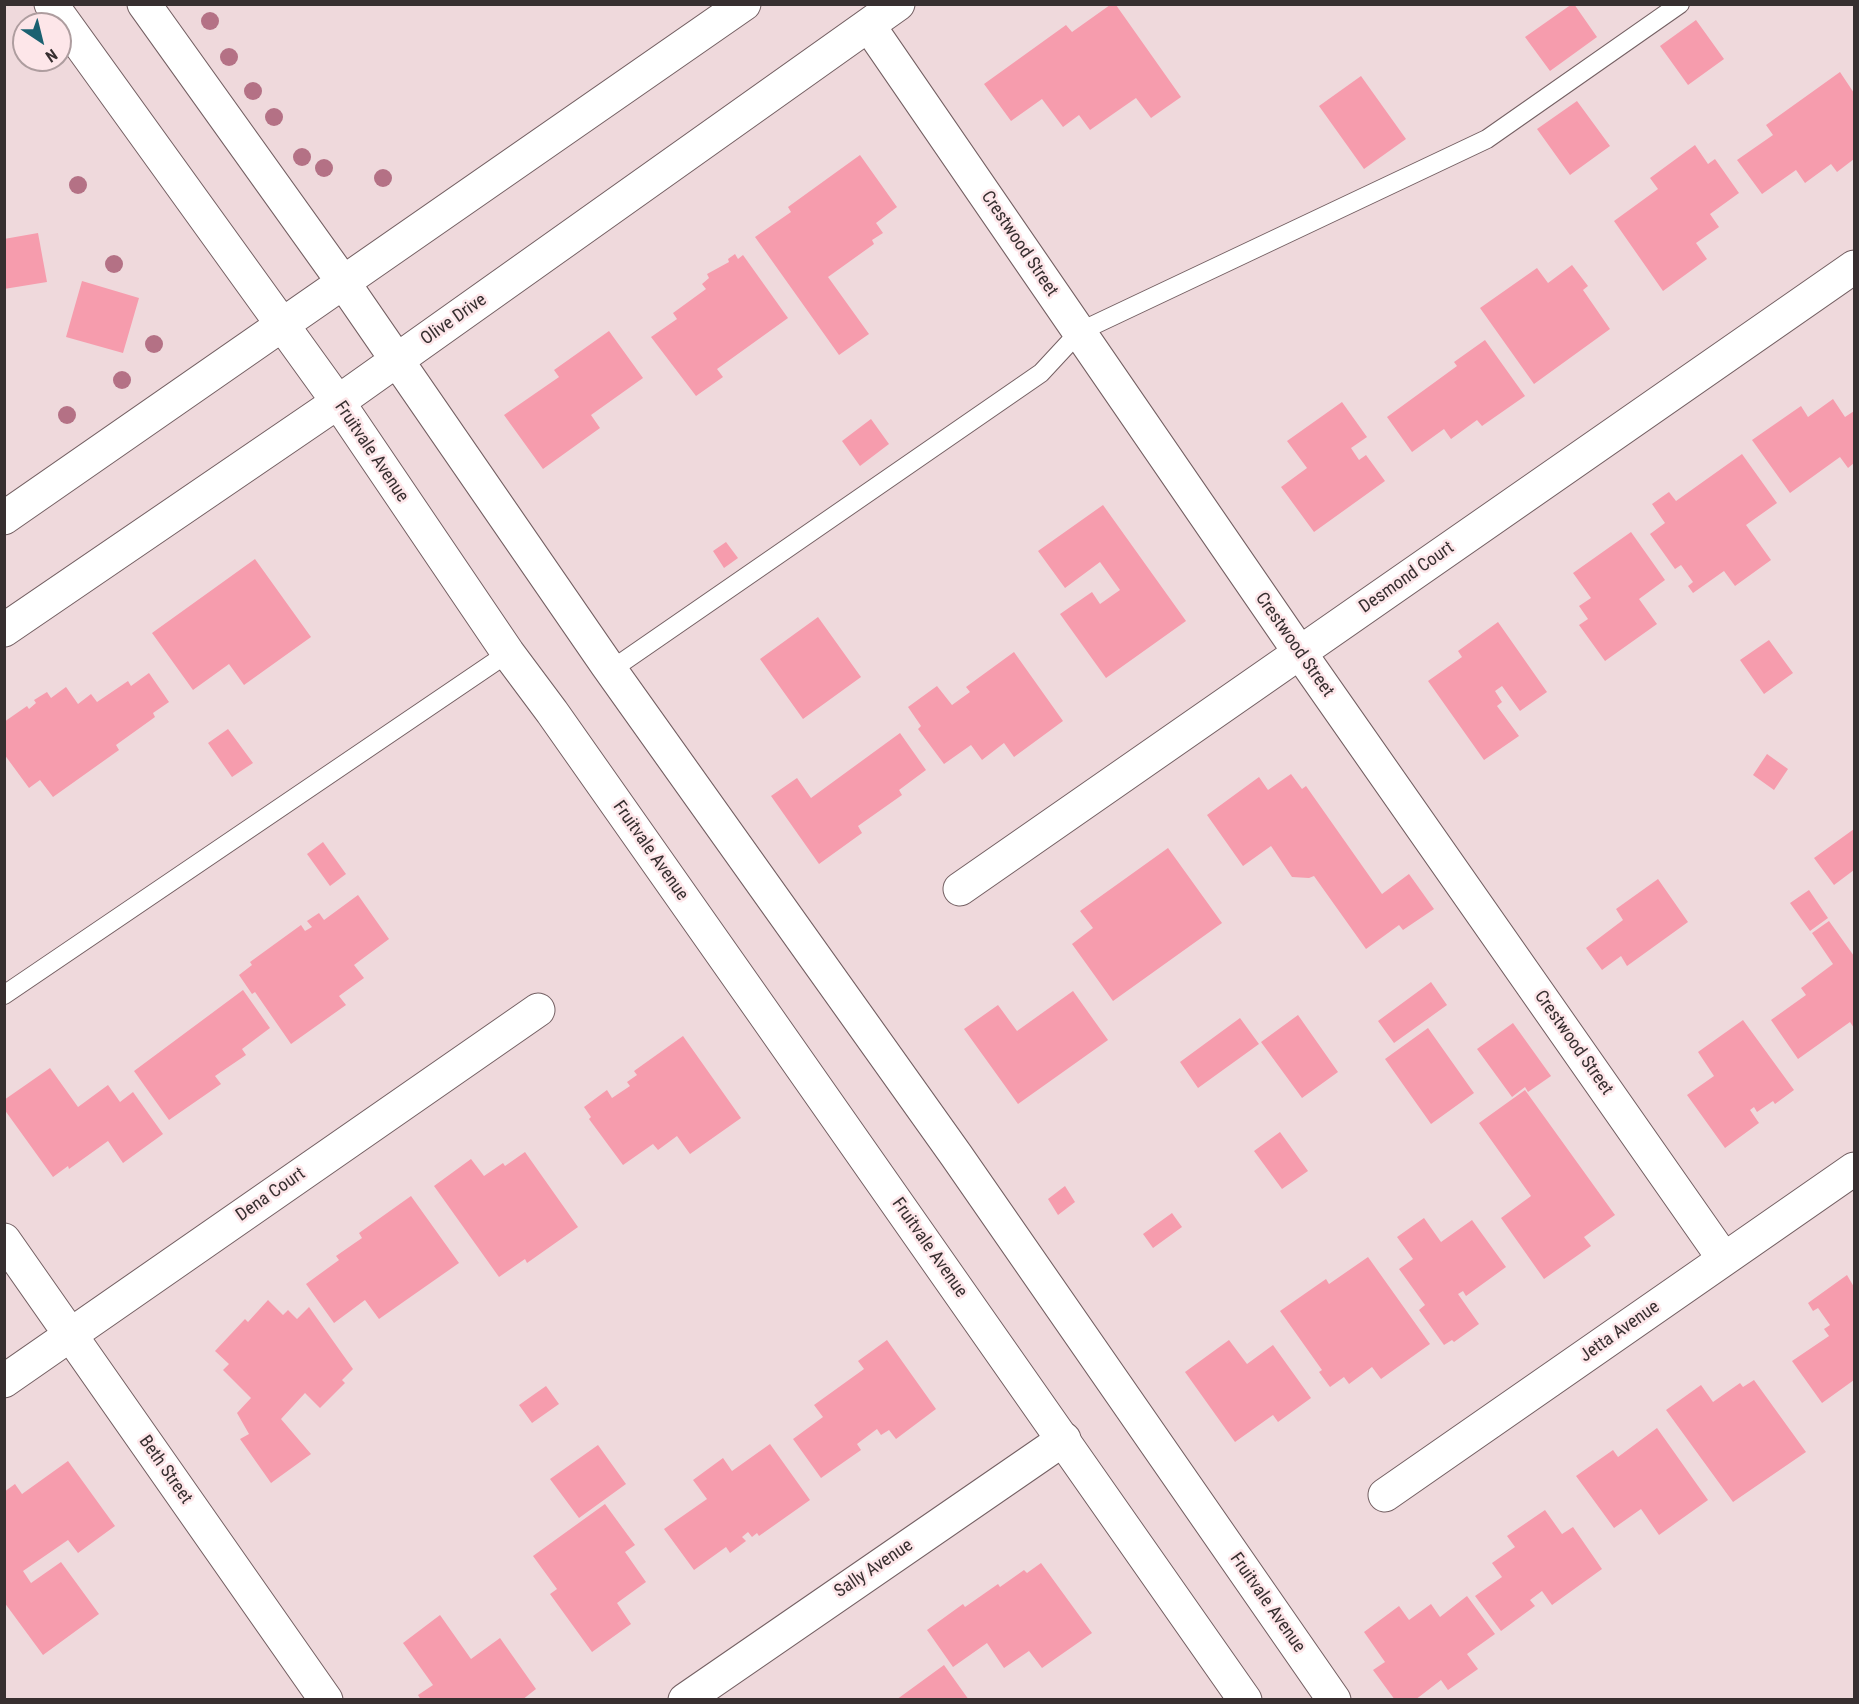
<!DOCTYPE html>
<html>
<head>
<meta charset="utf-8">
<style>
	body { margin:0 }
	#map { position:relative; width:1859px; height:1704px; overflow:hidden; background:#efd9dc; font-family:"Roboto Condensed",sans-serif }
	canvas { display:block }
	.frame { position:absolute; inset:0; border:6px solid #372f30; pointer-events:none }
	.north { position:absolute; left:12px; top:12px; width:60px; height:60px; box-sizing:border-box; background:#fde6e9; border:2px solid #ae9d9f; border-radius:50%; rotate:145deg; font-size:16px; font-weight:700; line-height:24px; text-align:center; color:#372f30 }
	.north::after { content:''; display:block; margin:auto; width:21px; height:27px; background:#1a6171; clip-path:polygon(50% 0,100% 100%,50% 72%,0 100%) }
</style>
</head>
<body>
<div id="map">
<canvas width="1859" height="1704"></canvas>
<div class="frame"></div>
<div class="north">N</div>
</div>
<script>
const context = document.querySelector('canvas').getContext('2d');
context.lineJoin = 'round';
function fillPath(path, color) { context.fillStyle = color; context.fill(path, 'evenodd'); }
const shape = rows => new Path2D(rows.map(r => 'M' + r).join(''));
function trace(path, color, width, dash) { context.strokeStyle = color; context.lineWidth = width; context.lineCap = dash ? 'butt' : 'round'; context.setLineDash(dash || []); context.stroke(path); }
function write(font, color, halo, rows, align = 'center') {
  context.font = font + ' "Roboto Condensed",sans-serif'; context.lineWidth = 5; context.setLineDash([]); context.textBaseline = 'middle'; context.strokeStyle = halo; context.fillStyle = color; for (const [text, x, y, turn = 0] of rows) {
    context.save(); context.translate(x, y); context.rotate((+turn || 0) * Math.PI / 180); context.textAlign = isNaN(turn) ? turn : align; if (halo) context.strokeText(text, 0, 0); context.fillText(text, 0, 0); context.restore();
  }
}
const building = shape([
	[1572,4,1574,4,1597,37,1550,71,1525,37],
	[1110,5,1116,5,1181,97,1151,118,1136,98,1090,130,1079,115,1063,127,1042,99,1011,121,984,84,1066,25,1072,32],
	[1696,20,1724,59,1688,85,1660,46],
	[1840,72,1854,93,1854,159,1837,172,1831,164,1805,183,1796,170,1762,194,1737,160,1773,135,1766,125],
	[1361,76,1406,139,1364,169,1319,106],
	[1577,101,1610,146,1570,175,1537,129],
	[1695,145,1708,164,1715,159,1739,193,1710,214,1719,227,1696,243,1707,259,1663,291,1614,221,1658,189,1650,178],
	[860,155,897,207,876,223,883,233,872,240,874,244,828,277,869,334,839,355,755,237,791,212,788,207],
	[38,233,47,282,4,289,4,239],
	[735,254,738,259,743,255,788,318,717,369,723,377,696,396,651,337,677,319,673,313,706,289,702,284,709,278,707,274,729,262,728,259],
	[1572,265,1588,286,1583,290,1610,329,1534,384,1480,308,1537,268,1548,283],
	[82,281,139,298,123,353,66,337],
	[609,331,643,378,591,415,600,428,543,469,504,415,559,377,554,370],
	[1485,340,1525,396,1482,426,1477,420,1451,439,1444,429,1412,452,1387,417,1457,366,1454,362],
	[1833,399,1845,417,1854,411,1854,463,1848,468,1840,457,1790,493,1752,440,1801,406,1808,417],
	[1342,402,1367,437,1351,448,1359,460,1366,455,1385,481,1314,532,1281,487,1307,468,1287,441],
	[871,419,889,444,860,466,842,441],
	[1742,454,1777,503,1746,525,1771,560,1735,586,1724,571,1693,593,1688,586,1693,582,1681,565,1675,569,1650,534,1665,523,1652,504,1669,492,1676,501],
	[1103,505,1186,621,1106,678,1060,614,1092,592,1100,604,1120,590,1100,562,1065,588,1038,551],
	[1631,532,1665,580,1639,599,1657,624,1605,661,1579,625,1588,619,1579,606,1591,598,1573,573],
	[726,542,738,558,724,568,713,551],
	[255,559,311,637,244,685,229,664,193,690,152,633],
	[818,617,861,677,803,719,760,659],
	[1498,622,1547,692,1520,711,1502,686,1495,691,1502,702,1497,706,1519,736,1484,760,1428,681,1462,657,1458,651],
	[1769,640,1793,673,1764,694,1740,660],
	[1014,652,1063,721,1014,757,1004,743,982,760,971,745,944,764,918,729,921,726,908,707,937,686,952,705,970,692,966,687],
	[149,673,169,702,153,713,155,717,116,745,119,750,53,797,40,780,29,788,4,754,4,722,27,706,29,709,36,703,34,700,47,692,51,698,66,687,78,704,91,694,97,702,128,681,131,686],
	[228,729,253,763,232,777,208,743],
	[900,733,926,770,899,790,902,795,858,826,862,833,819,864,771,796,797,778,811,798],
	[1767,754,1788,769,1774,790,1753,775],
	[1291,774,1302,789,1306,786,1382,894,1409,874,1434,909,1403,930,1399,925,1366,949,1314,876,1309,878,1292,877,1271,846,1243,866,1207,815,1259,777,1268,790],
	[1854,829,1854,870,1834,885,1814,858],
	[323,842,346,874,330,886,307,854],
	[1168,848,1222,923,1113,1001,1072,944,1093,928,1080,911],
	[1658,879,1688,922,1627,966,1621,956,1602,970,1586,948,1623,920,1616,909],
	[1809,890,1828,918,1810,931,1790,903],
	[358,895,389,939,354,965,364,978,339,996,346,1005,291,1044,255,992,252,994,239,975,252,965,250,962,301,925,305,931,312,927,307,921,319,913,324,920],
	[1829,921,1854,956,1854,1028,1850,1022,1798,1059,1771,1020,1806,995,1801,988,1833,964,1812,933],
	[1431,982,1447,1005,1394,1043,1378,1021],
	[243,990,270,1028,242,1049,246,1055,215,1076,221,1084,169,1120,134,1071],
	[1073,991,1108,1040,1018,1104,964,1029,998,1005,1017,1031],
	[1298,1015,1338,1072,1302,1098,1261,1042],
	[1240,1018,1259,1044,1198,1088,1180,1062],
	[1743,1020,1794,1090,1775,1104,1773,1101,1757,1112,1754,1107,1750,1110,1759,1123,1725,1148,1687,1095,1714,1076,1698,1052],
	[1513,1023,1551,1076,1528,1092,1525,1087,1512,1097,1477,1049],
	[1428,1028,1474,1093,1431,1124,1385,1059],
	[683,1036,741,1118,690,1154,677,1136,658,1150,653,1144,623,1165,589,1119,591,1117,584,1107,607,1090,612,1098,630,1086,627,1082,637,1075,634,1071],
	[50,1068,78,1107,108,1085,120,1102,133,1092,163,1134,123,1163,108,1141,69,1169,68,1166,53,1177,4,1109,4,1100],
	[1525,1090,1615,1215,1584,1237,1591,1246,1544,1279,1501,1218,1531,1196,1479,1123],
	[1280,1132,1308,1171,1282,1189,1254,1151],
	[525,1152,578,1227,527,1263,525,1259,499,1277,434,1186,471,1159,484,1176,503,1163,505,1166],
	[1065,1186,1075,1202,1058,1215,1048,1199],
	[411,1196,459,1263,379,1319,365,1300,334,1323,306,1284,339,1260,336,1256,362,1238,359,1233],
	[1172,1213,1182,1227,1153,1248,1143,1234],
	[1424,1218,1441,1242,1472,1220,1506,1267,1466,1296,1463,1291,1458,1294,1479,1324,1454,1342,1452,1340,1444,1345,1419,1310,1425,1305,1399,1269,1413,1259,1397,1237],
	[1368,1257,1430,1344,1381,1379,1372,1367,1349,1384,1344,1377,1330,1387,1319,1372,1322,1370,1280,1311,1326,1279,1329,1284],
	[1847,1275,1854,1287,1854,1380,1822,1403,1792,1361,1829,1336,1824,1329,1830,1325,1818,1308,1813,1311,1808,1303],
	[268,1300,283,1315,288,1310,297,1319,309,1307,353,1369,342,1380,345,1383,320,1408,305,1393,281,1419,311,1454,271,1483,240,1439,249,1434,237,1413,251,1398,223,1370,229,1364,215,1351,245,1319,248,1322],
	[887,1340,936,1409,896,1439,889,1430,881,1435,877,1429,857,1444,861,1450,821,1478,793,1439,823,1417,814,1405,864,1369,858,1361],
	[1229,1340,1247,1364,1273,1345,1311,1398,1278,1422,1273,1415,1235,1442,1185,1372],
	[1754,1380,1806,1452,1733,1502,1666,1410,1701,1385,1713,1402,1740,1383,1743,1387],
	[546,1386,559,1404,532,1423,519,1405],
	[1657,1428,1708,1500,1659,1535,1641,1509,1614,1528,1576,1476,1613,1450,1618,1457],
	[770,1444,810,1500,759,1536,757,1533,752,1537,748,1532,742,1537,746,1541,730,1553,726,1547,694,1570,664,1529,707,1499,693,1480,723,1458,732,1471],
	[598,1445,626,1484,579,1518,550,1479],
	[68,1461,115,1526,78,1553,68,1540,23,1571,31,1583,61,1562,99,1614,43,1655,4,1602,4,1492,15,1484,22,1494],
	[605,1504,635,1545,625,1552,646,1582,617,1603,631,1624,592,1652,550,1594,557,1589,533,1556],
	[1545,1510,1562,1534,1573,1527,1602,1569,1552,1605,1542,1591,1530,1600,1535,1606,1501,1631,1475,1596,1502,1577,1492,1563,1515,1547,1507,1536],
	[1041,1563,1092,1633,1042,1668,1029,1651,1004,1668,987,1643,953,1667,927,1630,963,1604,965,1607,998,1584,1000,1587,1024,1570,1027,1573],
	[1467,1596,1495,1634,1467,1654,1478,1669,1448,1690,1441,1680,1415,1700,1395,1700,1373,1670,1385,1662,1364,1632,1399,1606,1409,1620,1431,1604,1440,1617],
	[440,1615,471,1659,500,1638,536,1689,522,1700,421,1700,418,1695,433,1685,403,1643],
	[944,1665,969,1700,896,1700]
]);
const lane = shape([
	[611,670,1041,373,1079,332,1487,139,1680,4],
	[4,995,508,653]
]);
const street = shape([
	[869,26,1300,653,1724,1259],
	[960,889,1854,267],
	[4,1240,326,1700],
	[4,1381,538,1010],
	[1385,1495,1854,1169],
	[685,1700,1064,1439]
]);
const secondary = shape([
	[51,4,338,402,508,653,552,712,763,1012,1245,1700],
	[144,4,343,282,607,665,956,1155,1334,1700],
	[4,518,744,4],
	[4,630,338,402,898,4]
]);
const trees = [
	[210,21],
	[229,57],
	[253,91],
	[274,117],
	[302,157],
	[324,168],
	[383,178],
	[78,185],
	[114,264],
	[154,344],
	[122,380],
	[67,415]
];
const streetNames = [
	["Crestwood Street",1019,244,56],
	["Olive Drive",454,320,-35],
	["Fruitvale Avenue",371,452,56],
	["Desmond Court",1407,578,-35],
	["Crestwood Street",1294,645,55],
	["Fruitvale Avenue",650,851,55],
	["Crestwood Street",1573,1043,55],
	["Dena Court",271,1195,-35],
	["Fruitvale Avenue",929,1248,55],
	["Jetta Avenue",1620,1332,-35],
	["Beth Street",165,1470,55],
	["Sally Avenue",874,1569,-34],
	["Fruitvale Avenue",1267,1603,55]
];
fillPath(building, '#f69cad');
trace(lane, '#735f62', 20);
trace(street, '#735f62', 35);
trace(secondary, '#735f62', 35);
trace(lane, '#fff', 18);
trace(street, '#fff', 33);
trace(secondary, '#fff', 33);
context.fillStyle = '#b47185';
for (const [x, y] of trees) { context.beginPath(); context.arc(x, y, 9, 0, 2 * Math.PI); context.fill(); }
write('18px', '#372f30', '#fde6e9', streetNames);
</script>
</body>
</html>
